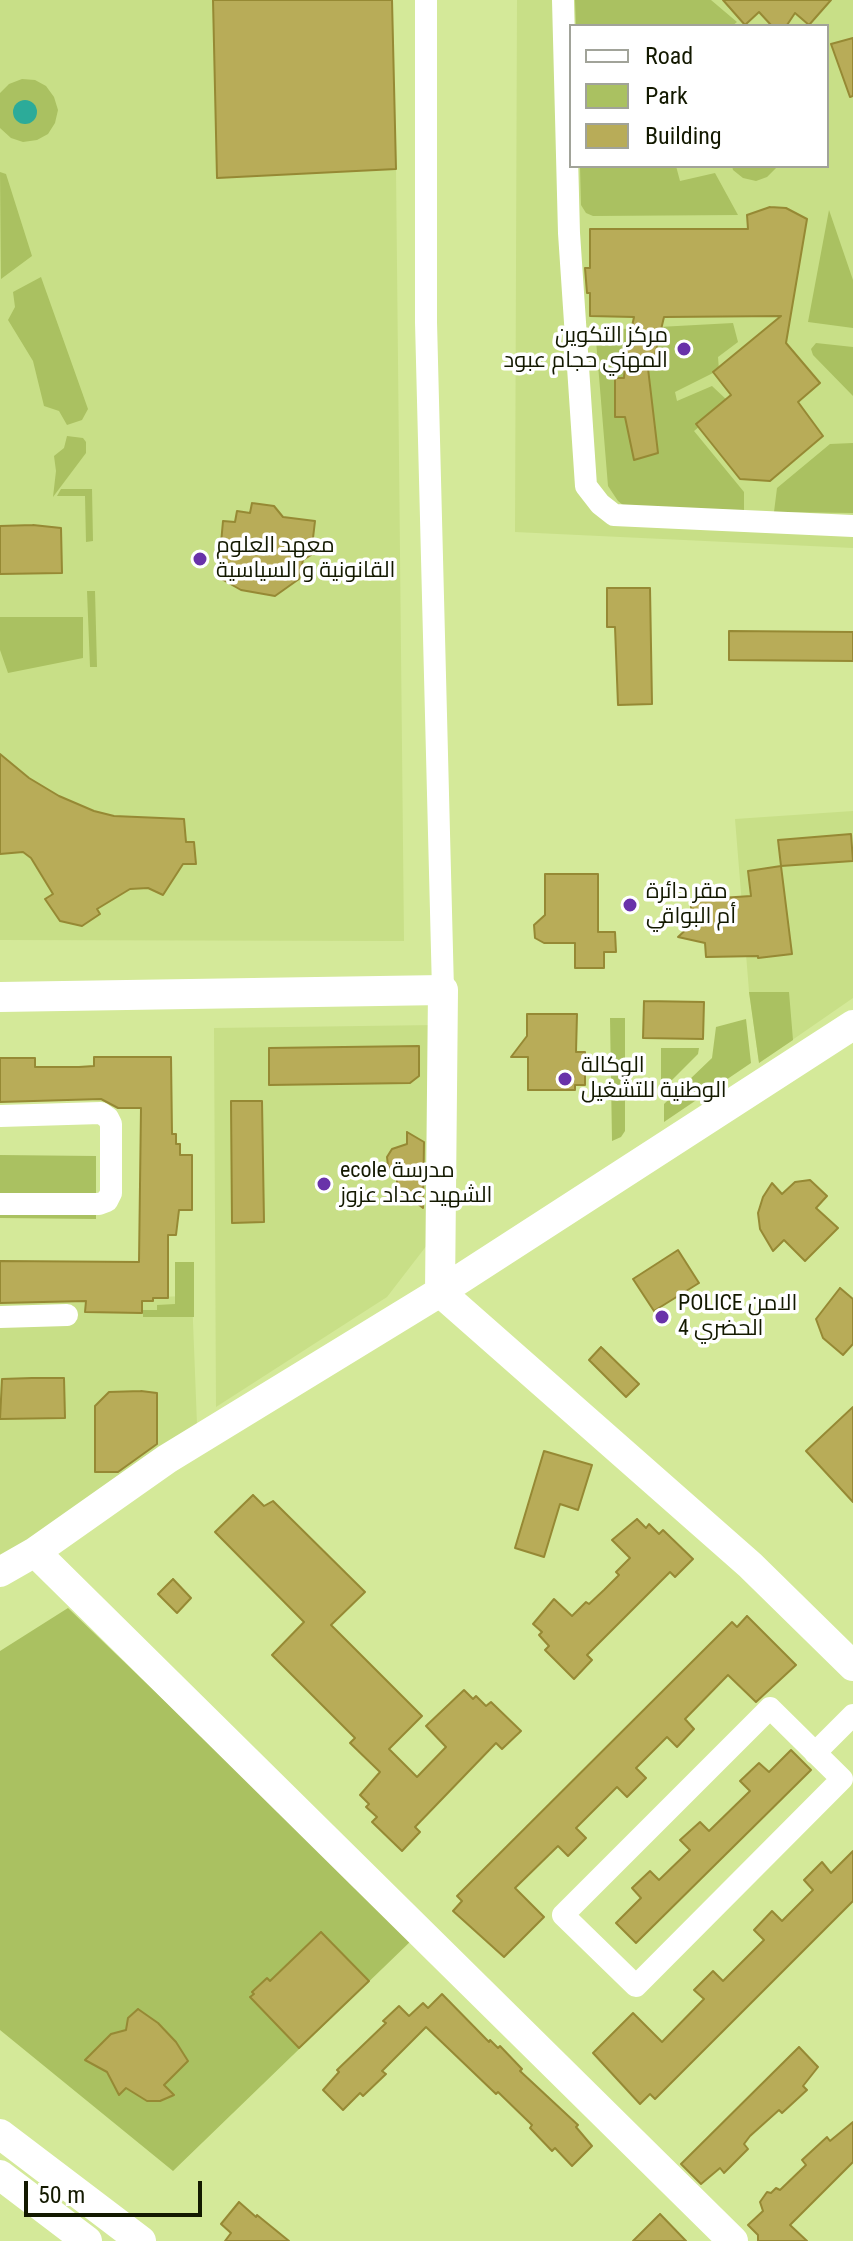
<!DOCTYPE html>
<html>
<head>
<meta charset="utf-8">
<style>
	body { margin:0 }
	#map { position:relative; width:853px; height:2241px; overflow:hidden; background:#d4e999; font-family:"Roboto Condensed",sans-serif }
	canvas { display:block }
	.legend { position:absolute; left:569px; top:24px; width:260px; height:144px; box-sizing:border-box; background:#fff; border:2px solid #a1a399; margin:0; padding:10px 14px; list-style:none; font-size:24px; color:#131900 }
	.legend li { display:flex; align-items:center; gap:16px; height:40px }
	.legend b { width:40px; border:2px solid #a1a399 }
	.scale { position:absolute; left:24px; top:2181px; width:178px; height:36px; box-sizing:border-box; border:4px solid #131900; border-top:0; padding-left:10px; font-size:24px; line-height:28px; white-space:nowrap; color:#131900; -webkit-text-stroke:6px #fff; paint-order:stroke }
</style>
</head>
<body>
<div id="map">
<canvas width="853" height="2241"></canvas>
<ul class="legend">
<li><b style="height:10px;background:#fff"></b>Road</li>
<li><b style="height:22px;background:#aac161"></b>Park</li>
<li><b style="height:22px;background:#b8ac58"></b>Building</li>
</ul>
<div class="scale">50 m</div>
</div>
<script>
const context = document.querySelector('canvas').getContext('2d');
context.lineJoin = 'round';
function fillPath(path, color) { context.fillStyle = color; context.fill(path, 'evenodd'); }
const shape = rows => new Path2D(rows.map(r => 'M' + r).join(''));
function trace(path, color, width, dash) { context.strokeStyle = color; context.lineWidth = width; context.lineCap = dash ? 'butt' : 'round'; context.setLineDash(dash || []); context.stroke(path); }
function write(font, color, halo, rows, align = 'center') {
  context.font = font + ' "Roboto Condensed",Cairo,sans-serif'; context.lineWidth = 7; context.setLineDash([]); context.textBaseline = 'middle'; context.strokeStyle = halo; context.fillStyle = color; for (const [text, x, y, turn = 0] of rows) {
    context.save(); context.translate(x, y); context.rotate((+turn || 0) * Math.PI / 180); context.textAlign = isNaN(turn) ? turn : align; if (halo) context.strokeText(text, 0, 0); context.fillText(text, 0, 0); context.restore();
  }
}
const built = shape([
	[0,0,213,0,217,178,396,169,404,941,0,940],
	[517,0,853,0,853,548,515,532],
	[571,26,827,26,827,166,571,166],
	[853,811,853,998,759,1063,749,991,735,819],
	[436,1025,434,1236,387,1297,216,1407,214,1028],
	[192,1296,198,1450,0,1580,0,1301]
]);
const green = shape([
	[575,0,711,0,737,22,732,26,576,26],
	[22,79,35,80,46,86,54,97,58,110,55,123,48,134,37,140,23,142,11,138,0,128,0,93,9,84],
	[580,166,676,166,680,181,715,173,738,215,593,216,586,213,581,205],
	[732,166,778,166,767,177,756,181,743,178,733,170],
	[0,172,6,174,32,256,1,279],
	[829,210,853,280,853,328,808,322],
	[41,277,88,409,82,420,67,425,59,411,44,406,33,361,8,320,15,307,13,292],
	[733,323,738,342,718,357,719,370,675,392,677,401,712,386,729,402,694,431,744,492,744,510,628,509,618,501,608,486,596,340,598,333,603,330],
	[816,343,853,347,853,396,813,355,811,349],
	[67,436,83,438,86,442,86,453,53,497,56,471,54,456,64,448],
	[853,443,853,513,774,512,777,488,830,444],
	[61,489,92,489,93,541,86,542,85,496,57,496],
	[87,591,95,591,97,667,90,667],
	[0,617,83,617,83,658,8,673,0,650],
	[749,992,789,992,793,1040,759,1063],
	[610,1018,625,1018,625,1131,621,1137,612,1141],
	[746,1019,751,1063,664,1122,664,1104,712,1058,716,1027],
	[661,1048,699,1048,698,1054,661,1091],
	[0,1155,96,1156,96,1219,0,1218],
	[175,1262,194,1262,194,1317,143,1317,143,1310,157,1310,157,1305,175,1304],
	[68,1608,413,1939,173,2171,0,2030,0,1651]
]);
const water = shape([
	'13 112a12 12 0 1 1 24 0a12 12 0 1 1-24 0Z'
]);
const building = shape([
	[213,0,392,0,396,169,217,178,213,0],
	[723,0,831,0,809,25,795,13,787,25,771,25,759,12,745,25,723,0],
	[853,38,853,96,850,97,831,44,853,38],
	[770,207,786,208,807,219,786,343,820,383,798,402,823,436,770,481,740,479,696,424,731,395,713,372,781,316,664,317,652,367,647,360,658,453,634,460,625,417,615,417,615,378,624,378,626,355,634,317,590,316,590,293,587,293,585,268,590,268,590,229,748,229,747,215,770,207],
	[252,503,274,506,283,517,315,521,311,555,303,560,299,579,275,596,241,590,218,577,223,521,235,522,237,511,250,513,252,503],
	[33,525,61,528,62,573,0,574,0,526,33,525],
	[607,588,650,588,652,704,618,705,615,627,607,627,607,588],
	[729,631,853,632,853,661,729,660,729,631],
	[0,754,29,778,59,796,94,811,114,816,184,819,186,842,194,842,196,864,183,864,163,895,148,888,130,889,97,909,100,914,82,926,60,921,45,899,53,894,31,858,23,852,0,854,0,754],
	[851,834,853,861,781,866,778,840,851,834],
	[781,866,792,954,758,958,758,956,706,957,705,943,678,937,691,925,691,900,751,896,748,871,781,866],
	[545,874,598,874,598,932,615,932,616,952,604,952,604,968,575,968,575,943,544,943,535,938,534,925,545,915,545,874],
	[644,1001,704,1002,703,1039,643,1038,644,1001],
	[527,1014,577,1014,576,1052,585,1052,585,1085,575,1085,575,1090,528,1090,528,1057,511,1057,527,1036,527,1014],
	[419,1046,419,1076,410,1083,269,1085,269,1048,419,1046],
	[94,1057,171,1057,172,1134,176,1134,176,1144,180,1144,180,1155,192,1155,192,1210,179,1210,176,1235,168,1235,168,1298,153,1298,153,1301,142,1301,142,1313,85,1312,86,1301,0,1303,0,1261,139,1262,141,1108,118,1108,101,1099,0,1102,0,1058,35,1058,35,1067,79,1067,94,1066,94,1057],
	[231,1101,262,1101,264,1222,232,1223,231,1101],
	[407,1132,424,1142,423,1208,397,1187,397,1177,388,1166,387,1157,392,1149,407,1144,407,1132],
	[810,1180,827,1196,816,1208,838,1228,805,1261,784,1240,773,1251,760,1229,758,1213,763,1197,772,1183,782,1194,795,1182,810,1180],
	[678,1250,699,1283,654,1311,633,1279,678,1250],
	[840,1288,853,1299,853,1344,843,1355,823,1338,816,1319,840,1288],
	[601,1347,639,1384,626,1397,589,1360,601,1347],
	[32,1378,64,1378,65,1418,0,1419,2,1379,32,1378],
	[141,1391,157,1393,157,1444,118,1472,95,1472,95,1406,109,1392,141,1391],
	[853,1407,853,1502,806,1451,853,1407],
	[544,1451,592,1465,578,1510,560,1504,544,1557,515,1548,544,1451],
	[253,1495,264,1506,273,1501,365,1592,331,1625,422,1716,389,1749,417,1777,446,1747,426,1726,464,1690,473,1699,476,1696,486,1706,491,1702,521,1731,502,1749,496,1743,415,1827,420,1832,402,1851,372,1822,377,1817,366,1807,369,1804,360,1795,380,1772,350,1743,355,1738,272,1655,304,1622,215,1532,253,1495],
	[637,1519,646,1528,649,1524,659,1534,663,1530,693,1559,675,1577,670,1572,587,1655,592,1660,574,1679,545,1650,549,1646,539,1635,542,1632,533,1624,554,1599,572,1616,586,1602,589,1604,604,1590,619,1575,616,1572,630,1558,612,1540,637,1519],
	[173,1579,191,1598,177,1613,158,1594,173,1579],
	[747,1616,796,1665,756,1702,728,1675,685,1719,694,1729,677,1747,667,1737,636,1768,646,1778,627,1797,617,1787,576,1828,586,1838,568,1856,558,1846,515,1888,544,1917,504,1957,453,1911,462,1901,457,1896,732,1622,737,1627,747,1616],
	[791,1750,811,1770,636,1943,616,1923,641,1898,632,1888,650,1871,659,1880,690,1850,680,1840,700,1822,709,1831,750,1791,740,1781,759,1763,769,1772,791,1750],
	[853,1851,853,1901,655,2099,650,2094,640,2104,593,2053,633,2013,662,2042,704,1999,694,1990,713,1971,723,1981,764,1940,754,1930,772,1911,782,1921,813,1890,804,1880,822,1862,831,1873,853,1851],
	[321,1932,369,1981,299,2048,250,1997,254,1994,252,1992,267,1978,270,1981,321,1932],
	[442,1994,489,2042,490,2040,498,2048,500,2046,522,2069,520,2071,578,2125,576,2127,592,2146,572,2166,555,2148,552,2151,530,2128,532,2125,498,2092,496,2094,426,2027,382,2071,386,2074,363,2096,360,2093,343,2110,323,2090,339,2072,337,2070,386,2023,383,2021,399,2006,409,2016,423,2003,428,2008,442,1994],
	[138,2009,158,2023,176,2042,188,2061,164,2085,174,2095,160,2101,147,2101,126,2088,119,2095,107,2072,85,2060,111,2034,126,2030,128,2018,138,2009],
	[799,2047,818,2067,803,2086,807,2090,782,2113,779,2110,750,2136,744,2144,748,2149,724,2173,720,2168,701,2184,681,2164,799,2047],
	[853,2122,853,2162,790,2225,807,2241,758,2241,758,2235,748,2225,763,2211,760,2202,767,2192,771,2193,776,2188,780,2190,806,2165,802,2160,827,2137,830,2141,853,2122],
	[239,2202,256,2217,257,2215,289,2241,225,2241,231,2233,221,2224,239,2202],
	[660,2214,686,2241,633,2241,660,2214]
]);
const street = shape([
	[426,0,426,322,443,990],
	[563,0,569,233,586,486,600,504,614,515,853,526],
	[0,1116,101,1113,108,1118,111,1124,111,1193,107,1201,99,1204,0,1204],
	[0,1317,67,1315],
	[770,1708,842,1779,636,1986,563,1915,770,1708],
	[815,1753,853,1715]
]);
const secondary = shape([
	[0,997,443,990,440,1292,750,1565,853,1666],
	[35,1552,733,2241],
	[0,1572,35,1552,167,1459,440,1292,853,1025],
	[0,2134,141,2241],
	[0,2175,87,2241]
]);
const markers = [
	[684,349,8,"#6932a9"],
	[200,559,8,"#6932a9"],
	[630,905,8,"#6932a9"],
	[565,1079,8,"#6932a9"],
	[324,1184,8,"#6932a9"],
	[662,1317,8,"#6932a9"]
];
const poiNames = [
	["مركز التكوين",668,336,"right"],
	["المهني حجام عبود",668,361,"right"],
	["معهد العلوم",216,546],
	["القانونية و السياسية",216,571],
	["مقر دائرة",646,892],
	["أم البواقي",646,917],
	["الوكالة",581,1066],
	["الوطنية للتشغيل",581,1091],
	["ecole مدرسة",340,1171],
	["الشهيد عداد عزوز",340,1196],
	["POLICE الامن",678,1304],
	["الحضري 4",678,1329]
];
fillPath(built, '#c8df87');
fillPath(green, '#aac161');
fillPath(water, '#2cab99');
fillPath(building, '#b8ac58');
trace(building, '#968934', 2);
trace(street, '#fff', 22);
trace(secondary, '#fff', 30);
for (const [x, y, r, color] of markers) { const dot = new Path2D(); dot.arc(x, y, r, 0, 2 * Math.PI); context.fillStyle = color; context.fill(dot); trace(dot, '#fff', 3); }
write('22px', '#131900', '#fff', poiNames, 'left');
</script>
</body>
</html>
